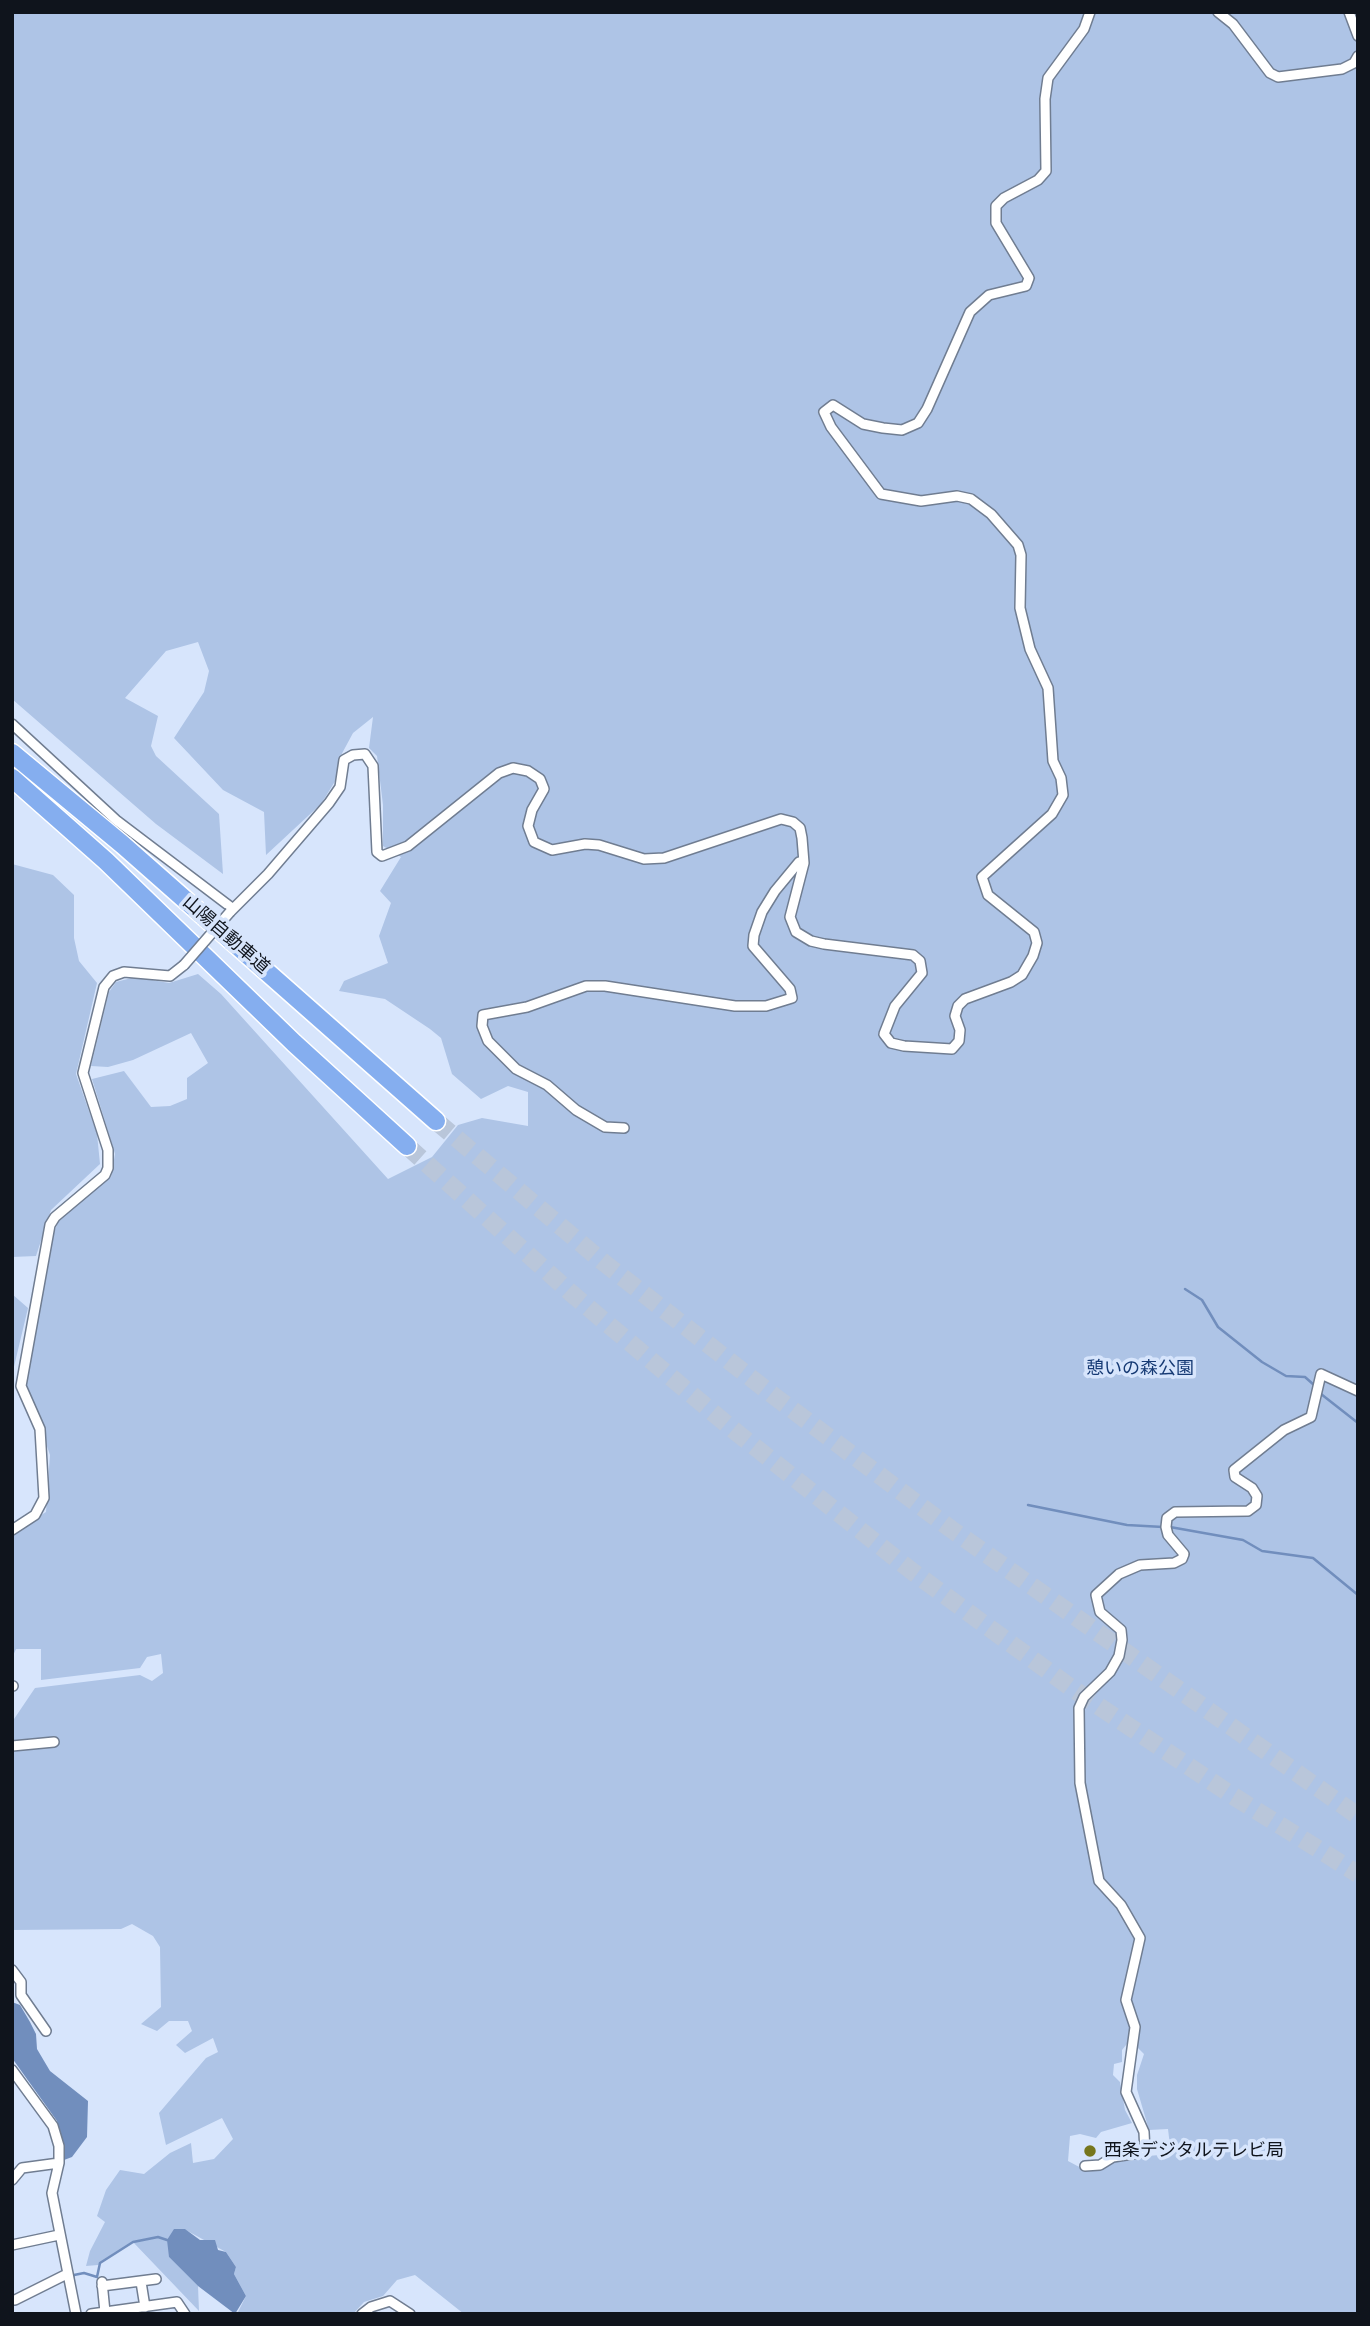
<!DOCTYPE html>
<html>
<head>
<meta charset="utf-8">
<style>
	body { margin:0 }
	#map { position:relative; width:1370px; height:2326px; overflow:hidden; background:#d7e5fc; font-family:Figtree,sans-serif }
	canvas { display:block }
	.frame { position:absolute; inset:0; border:14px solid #0f141c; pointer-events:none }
</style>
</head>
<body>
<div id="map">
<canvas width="1370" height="2326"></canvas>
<div class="frame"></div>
</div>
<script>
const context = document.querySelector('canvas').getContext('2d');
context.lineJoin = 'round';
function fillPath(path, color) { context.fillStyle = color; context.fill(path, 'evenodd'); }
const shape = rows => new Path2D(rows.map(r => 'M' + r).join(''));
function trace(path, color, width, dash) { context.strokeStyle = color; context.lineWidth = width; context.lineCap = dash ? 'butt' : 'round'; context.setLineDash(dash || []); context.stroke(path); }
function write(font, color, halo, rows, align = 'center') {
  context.font = font + ' Figtree,"Noto Sans JP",sans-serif'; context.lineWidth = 7; context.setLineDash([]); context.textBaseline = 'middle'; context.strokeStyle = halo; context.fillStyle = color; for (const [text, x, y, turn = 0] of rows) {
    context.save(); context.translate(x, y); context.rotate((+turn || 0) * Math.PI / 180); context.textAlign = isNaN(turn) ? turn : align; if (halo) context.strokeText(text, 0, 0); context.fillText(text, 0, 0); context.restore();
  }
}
const green = shape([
	[12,12,1358,12,1358,2314,464,2314,415,2275,397,2280,383,2296,364,2302,353,2314,237,2314,246,2296,234,2274,236,2267,226,2252,184,2229,169,2257,198,2286,199,2311,133,2242,98,2265,86,2266,90,2251,105,2222,97,2216,106,2190,120,2170,144,2174,170,2153,191,2143,193,2163,214,2159,233,2139,222,2118,166,2145,159,2113,206,2058,218,2052,213,2038,185,2053,176,2045,192,2031,188,2021,169,2021,157,2031,141,2024,161,2007,160,1947,153,1936,132,1924,121,1929,12,1930,12,1722,35,1688,140,1675,152,1681,163,1673,161,1654,147,1657,140,1668,41,1680,41,1649,16,1649,12,1658,12,1533,46,1512,50,1455,25,1382,54,1232,60,1218,111,1177,115,1154,92,1079,124,1071,151,1107,170,1106,187,1099,187,1078,208,1063,191,1033,133,1060,108,1067,91,1066,109,992,116,982,135,977,169,983,198,974,221,994,388,1179,432,1157,458,1125,482,1118,528,1126,528,1092,508,1086,481,1099,452,1074,441,1038,430,1029,385,999,339,991,344,981,388,963,379,936,391,903,380,891,401,857,383,846,383,805,377,756,369,748,373,717,353,733,339,759,337,778,321,804,266,855,264,812,223,790,174,738,204,692,209,671,198,642,166,651,125,698,158,716,151,746,156,756,219,814,223,874,156,824,12,699],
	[1130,2040,1144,2054,1137,2075,1137,2089,1149,2130,1168,2129,1171,2154,1113,2159,1085,2170,1068,2161,1070,2136,1080,2134,1096,2138,1101,2132,1132,2123,1125,2110,1120,2082,1113,2075,1114,2064,1122,2062,1122,2050],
	[12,864,53,875,74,895,74,938,79,961,97,983,76,1074,97,1134,100,1164,51,1210,36,1256,12,1257],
	[12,1294,28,1308,12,1375]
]);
const water = shape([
	[12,2002,20,2005,30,2022,36,2034,37,2049,50,2071,88,2101,87,2137,72,2157,64,2160,57,2121,12,2058],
	[174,2229,185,2229,200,2240,215,2240,218,2250,226,2252,236,2267,234,2274,246,2296,235,2314,198,2286,169,2257,167,2240]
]);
const stream = shape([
	[1185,1289,1202,1300,1218,1327,1262,1362,1286,1376,1305,1377,1314,1385],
	[1321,1394,1358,1423],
	[1028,1505,1127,1525,1163,1527],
	[1170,1527,1243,1540,1262,1551,1313,1558,1358,1595],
	[72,2280,74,2275,84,2273,97,2277,100,2263,133,2242,158,2237,167,2240]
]);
const highwayTunnel = shape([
	[436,1121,603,1262,774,1396,951,1529,1358,1816],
	[407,1146,571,1293,736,1432,913,1572,1070,1687,1230,1794,1358,1874]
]);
const street = shape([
	[1218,12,1233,24,1270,73,1278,77,1342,69,1354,63,1358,56],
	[1349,12,1358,36],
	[12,724,116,820,232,908],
	[230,912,268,874,329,803,340,787,344,760,353,755,365,754,373,766,377,852,382,856,408,846,499,773,513,768,528,771,540,779,544,789,532,810,528,826,534,842,552,850,585,844,599,845,644,859,664,858,781,819,793,822,800,828,802,838,804,863,790,917,796,932,811,941,824,944,913,955,920,961,922,973,895,1006,884,1034,891,1043,904,1046,952,1049,959,1041,960,1030,955,1016,958,1006,965,999,1011,982,1022,975,1033,956,1037,943,1034,932,988,895,982,877,1052,814,1063,795,1061,778,1053,761,1048,688,1030,649,1020,608,1021,555,1018,545,991,514,971,499,957,496,921,501,881,494,831,427,824,412,833,405,863,424,883,428,902,430,918,423,927,409,970,312,989,295,1026,286,1029,278,996,223,996,206,1004,198,1038,180,1046,171,1045,99,1048,78,1084,29,1090,12],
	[624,1128,605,1127,576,1110,547,1085,516,1069,488,1041,482,1026,483,1015,527,1007,586,986,605,986,735,1006,766,1006,792,998,790,989,753,946,754,935,762,912,775,891,799,862,804,863],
	[12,1530,35,1515,44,1498,40,1429,21,1386,50,1225,55,1217,105,1175,108,1168,108,1150,83,1073,104,987,113,976,124,972,170,976,184,965],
	[12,1686,13,1686],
	[12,1746,54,1742],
	[12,1970,21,1982,21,1995,46,2031],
	[12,2070,53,2126,59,2146,59,2163,52,2193,76,2314],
	[1085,2166,1100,2165,1113,2157,1145,2152,1144,2132,1126,2092,1135,2027,1126,2000,1140,1938,1121,1905,1099,1881,1080,1783,1079,1708,1084,1697,1110,1672,1119,1656,1122,1640,1121,1630,1100,1612,1096,1595,1119,1574,1140,1565,1174,1563,1182,1559,1184,1554,1168,1535,1166,1527,1167,1518,1175,1512,1248,1511,1256,1505,1257,1496,1252,1488,1235,1477,1234,1470,1284,1430,1311,1417,1321,1374,1358,1391],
	[12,2180,22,2168,59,2163],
	[12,2245,59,2235],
	[102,2282,105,2312],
	[141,2282,145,2307],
	[102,2286,156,2279],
	[15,2300,67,2274],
	[91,2314,177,2302,185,2314],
	[362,2314,371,2307,390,2301,410,2314]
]);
const highway = shape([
	[12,753,123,845,436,1121],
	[12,778,106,861,294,1043,407,1146]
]);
const streetBridge = shape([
	[184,965,230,912]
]);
const markers = [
	[1090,2151,7,"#76761d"]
];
const streetNames = [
	["山陽自動車道",226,935,41]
];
const parkNames = [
	["憩いの森公園",1140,1369]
];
const poiNames = [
	["西条デジタルテレビ局",1104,2151]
];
fillPath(green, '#aec4e6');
fillPath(water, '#718ebd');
trace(stream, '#718ebd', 2.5);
trace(highwayTunnel, '#b9c6da', 18, [18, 9]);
trace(street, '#707d91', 12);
trace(highway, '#fff', 21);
trace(street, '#fff', 9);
trace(highway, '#85aeef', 18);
trace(streetBridge, '#707d91', 12, []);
trace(streetBridge, '#fff', 9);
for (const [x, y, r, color] of markers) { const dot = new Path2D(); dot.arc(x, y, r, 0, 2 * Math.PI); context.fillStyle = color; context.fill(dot); trace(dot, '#d7e5fc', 2.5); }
write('18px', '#0f141c', '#d7e5fc', streetNames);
write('18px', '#163a74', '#d7e5fc', parkNames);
write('18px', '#0f141c', '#d7e5fc', poiNames, 'left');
</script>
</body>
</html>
